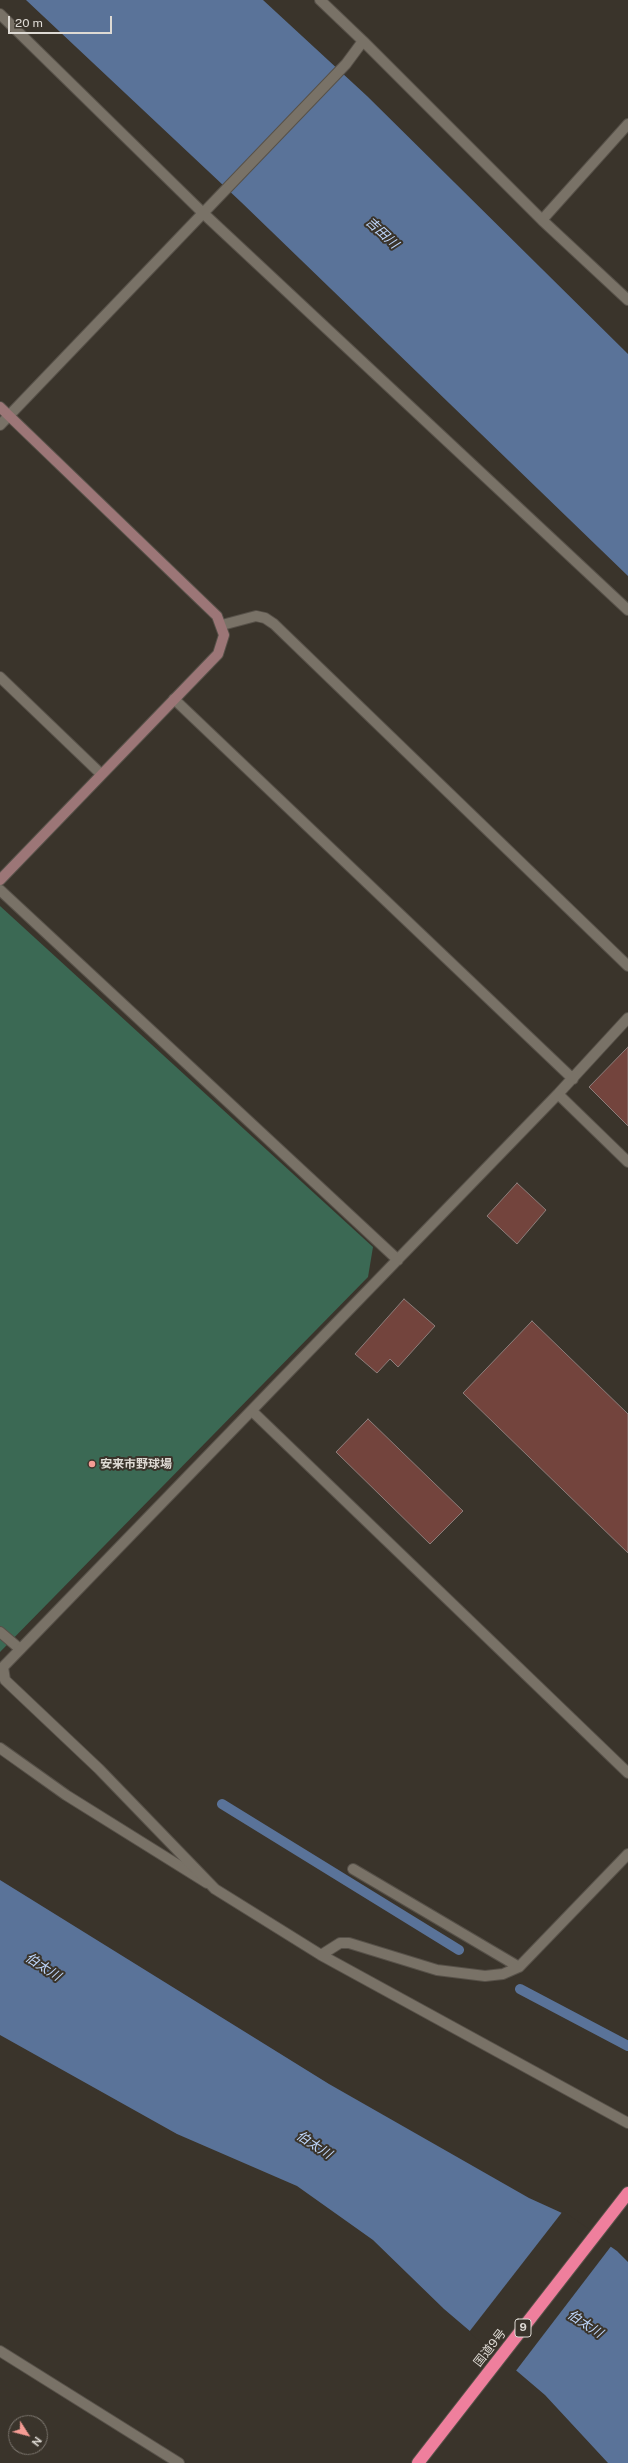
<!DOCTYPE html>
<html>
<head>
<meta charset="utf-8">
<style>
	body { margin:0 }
	#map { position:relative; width:628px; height:2463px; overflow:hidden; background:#3a342b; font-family:"Public Sans",sans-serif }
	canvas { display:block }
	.north { position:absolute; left:8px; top:2415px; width:40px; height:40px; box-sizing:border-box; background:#3a342b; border:1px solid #7c766f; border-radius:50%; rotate:126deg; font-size:11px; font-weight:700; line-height:16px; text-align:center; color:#dedad4 }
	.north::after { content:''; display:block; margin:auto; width:14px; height:18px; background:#f59c94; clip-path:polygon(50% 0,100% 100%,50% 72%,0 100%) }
	.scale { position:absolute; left:8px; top:16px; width:104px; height:18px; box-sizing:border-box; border:2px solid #dedad4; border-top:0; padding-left:5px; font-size:12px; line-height:14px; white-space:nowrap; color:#dedad4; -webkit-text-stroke:3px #3a342b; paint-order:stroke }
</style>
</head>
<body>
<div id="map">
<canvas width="628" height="2463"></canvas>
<div class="north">N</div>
<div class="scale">20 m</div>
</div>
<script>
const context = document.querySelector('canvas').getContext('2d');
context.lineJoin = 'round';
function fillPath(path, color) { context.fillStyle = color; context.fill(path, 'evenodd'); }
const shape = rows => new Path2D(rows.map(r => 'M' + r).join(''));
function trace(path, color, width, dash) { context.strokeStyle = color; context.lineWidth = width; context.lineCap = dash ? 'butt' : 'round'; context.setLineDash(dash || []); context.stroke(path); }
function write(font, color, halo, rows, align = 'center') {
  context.font = font + ' "Public Sans","Noto Sans JP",sans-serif'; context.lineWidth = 4; context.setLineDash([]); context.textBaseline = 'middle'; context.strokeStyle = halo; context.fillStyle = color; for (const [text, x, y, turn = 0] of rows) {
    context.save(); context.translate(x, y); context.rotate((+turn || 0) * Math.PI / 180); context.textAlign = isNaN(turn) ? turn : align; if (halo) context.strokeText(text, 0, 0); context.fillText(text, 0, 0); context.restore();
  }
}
const green = shape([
	[0,906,373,1247,368,1277,0,1652]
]);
const water = shape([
	[26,0,263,0,367,96,628,354,628,576,241,202],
	[0,1880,329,2084,529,2198,562,2213,617,2251,628,2262,628,2463,608,2463,545,2395,444,2309,373,2240,297,2186,177,2134,0,2035]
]);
const pier = shape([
	[563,2211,612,2245,515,2372,469,2332]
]);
const stream = shape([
	[222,1804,459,1950],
	[520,1989,628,2046]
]);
const building = shape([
	[628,1047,628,1126,589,1087,628,1047],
	[517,1183,546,1210,517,1244,487,1216,517,1183],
	[404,1299,435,1326,398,1367,390,1359,377,1373,355,1354,404,1299],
	[532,1321,628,1414,628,1553,463,1393,532,1321],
	[368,1419,463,1511,430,1544,336,1452,368,1419]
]);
const lane = shape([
	[0,1632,20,1649],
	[0,1748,66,1795,207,1883]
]);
const street = shape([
	[320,0,363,41,542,220,628,300],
	[0,14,203,213,628,610],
	[542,220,628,124],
	[0,425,346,64,363,41],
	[222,625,256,616,265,618,274,624,628,966],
	[0,677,101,774],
	[174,699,573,1079],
	[0,890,398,1260],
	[628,1018,558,1094,3,1667,5,1680,99,1769,215,1889,321,1955,628,2123],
	[558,1094,628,1162],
	[252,1411,628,1773],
	[353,1869,519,1967],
	[321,1955,340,1943,349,1943,437,1970,485,1976,503,1974,519,1967,628,1854],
	[0,2351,179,2463]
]);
const secondary = shape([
	[0,407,217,616,224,635,218,654,0,880]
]);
const highway = shape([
	[418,2463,628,2193]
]);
const markers = [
	[92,1464,4,"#f59c94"]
];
const shields = [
	[523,2328,16]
];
const shieldNames = [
	["9",523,2328]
];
const poiNames = [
	["安来市野球場",100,1464]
];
const streetNames = [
	["国道9号",490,2348,-52]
];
const waterNames = [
	["吉田川",382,233,43],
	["伯太川",43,1967,33],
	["伯太川",314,2145,33],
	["伯太川",585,2324,33]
];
fillPath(green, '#3b6954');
fillPath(water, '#5a7399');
fillPath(pier, '#3a342b');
trace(stream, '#5a7399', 10);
fillPath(building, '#73443d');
trace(building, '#8d7e7b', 1);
trace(lane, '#575149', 12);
trace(street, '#575149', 12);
trace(secondary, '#575149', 12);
trace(highway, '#575149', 14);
trace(lane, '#797267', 10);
trace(street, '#797267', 10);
trace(secondary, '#9c7677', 10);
trace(highway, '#ef7f9d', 12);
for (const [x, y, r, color] of markers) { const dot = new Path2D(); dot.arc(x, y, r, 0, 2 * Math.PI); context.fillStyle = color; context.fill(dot); trace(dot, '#3a342b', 1.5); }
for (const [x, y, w] of shields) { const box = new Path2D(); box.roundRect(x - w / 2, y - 9, w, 18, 3); context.fillStyle = '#3a342b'; context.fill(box); trace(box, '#dedad4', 1); }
write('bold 11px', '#dedad4', null, shieldNames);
write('bold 12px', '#dedad4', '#3a342b', poiNames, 'left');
write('12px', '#dedad4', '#3a342b', streetNames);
write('italic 13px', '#bfd7fc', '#3a342b', waterNames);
</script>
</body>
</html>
